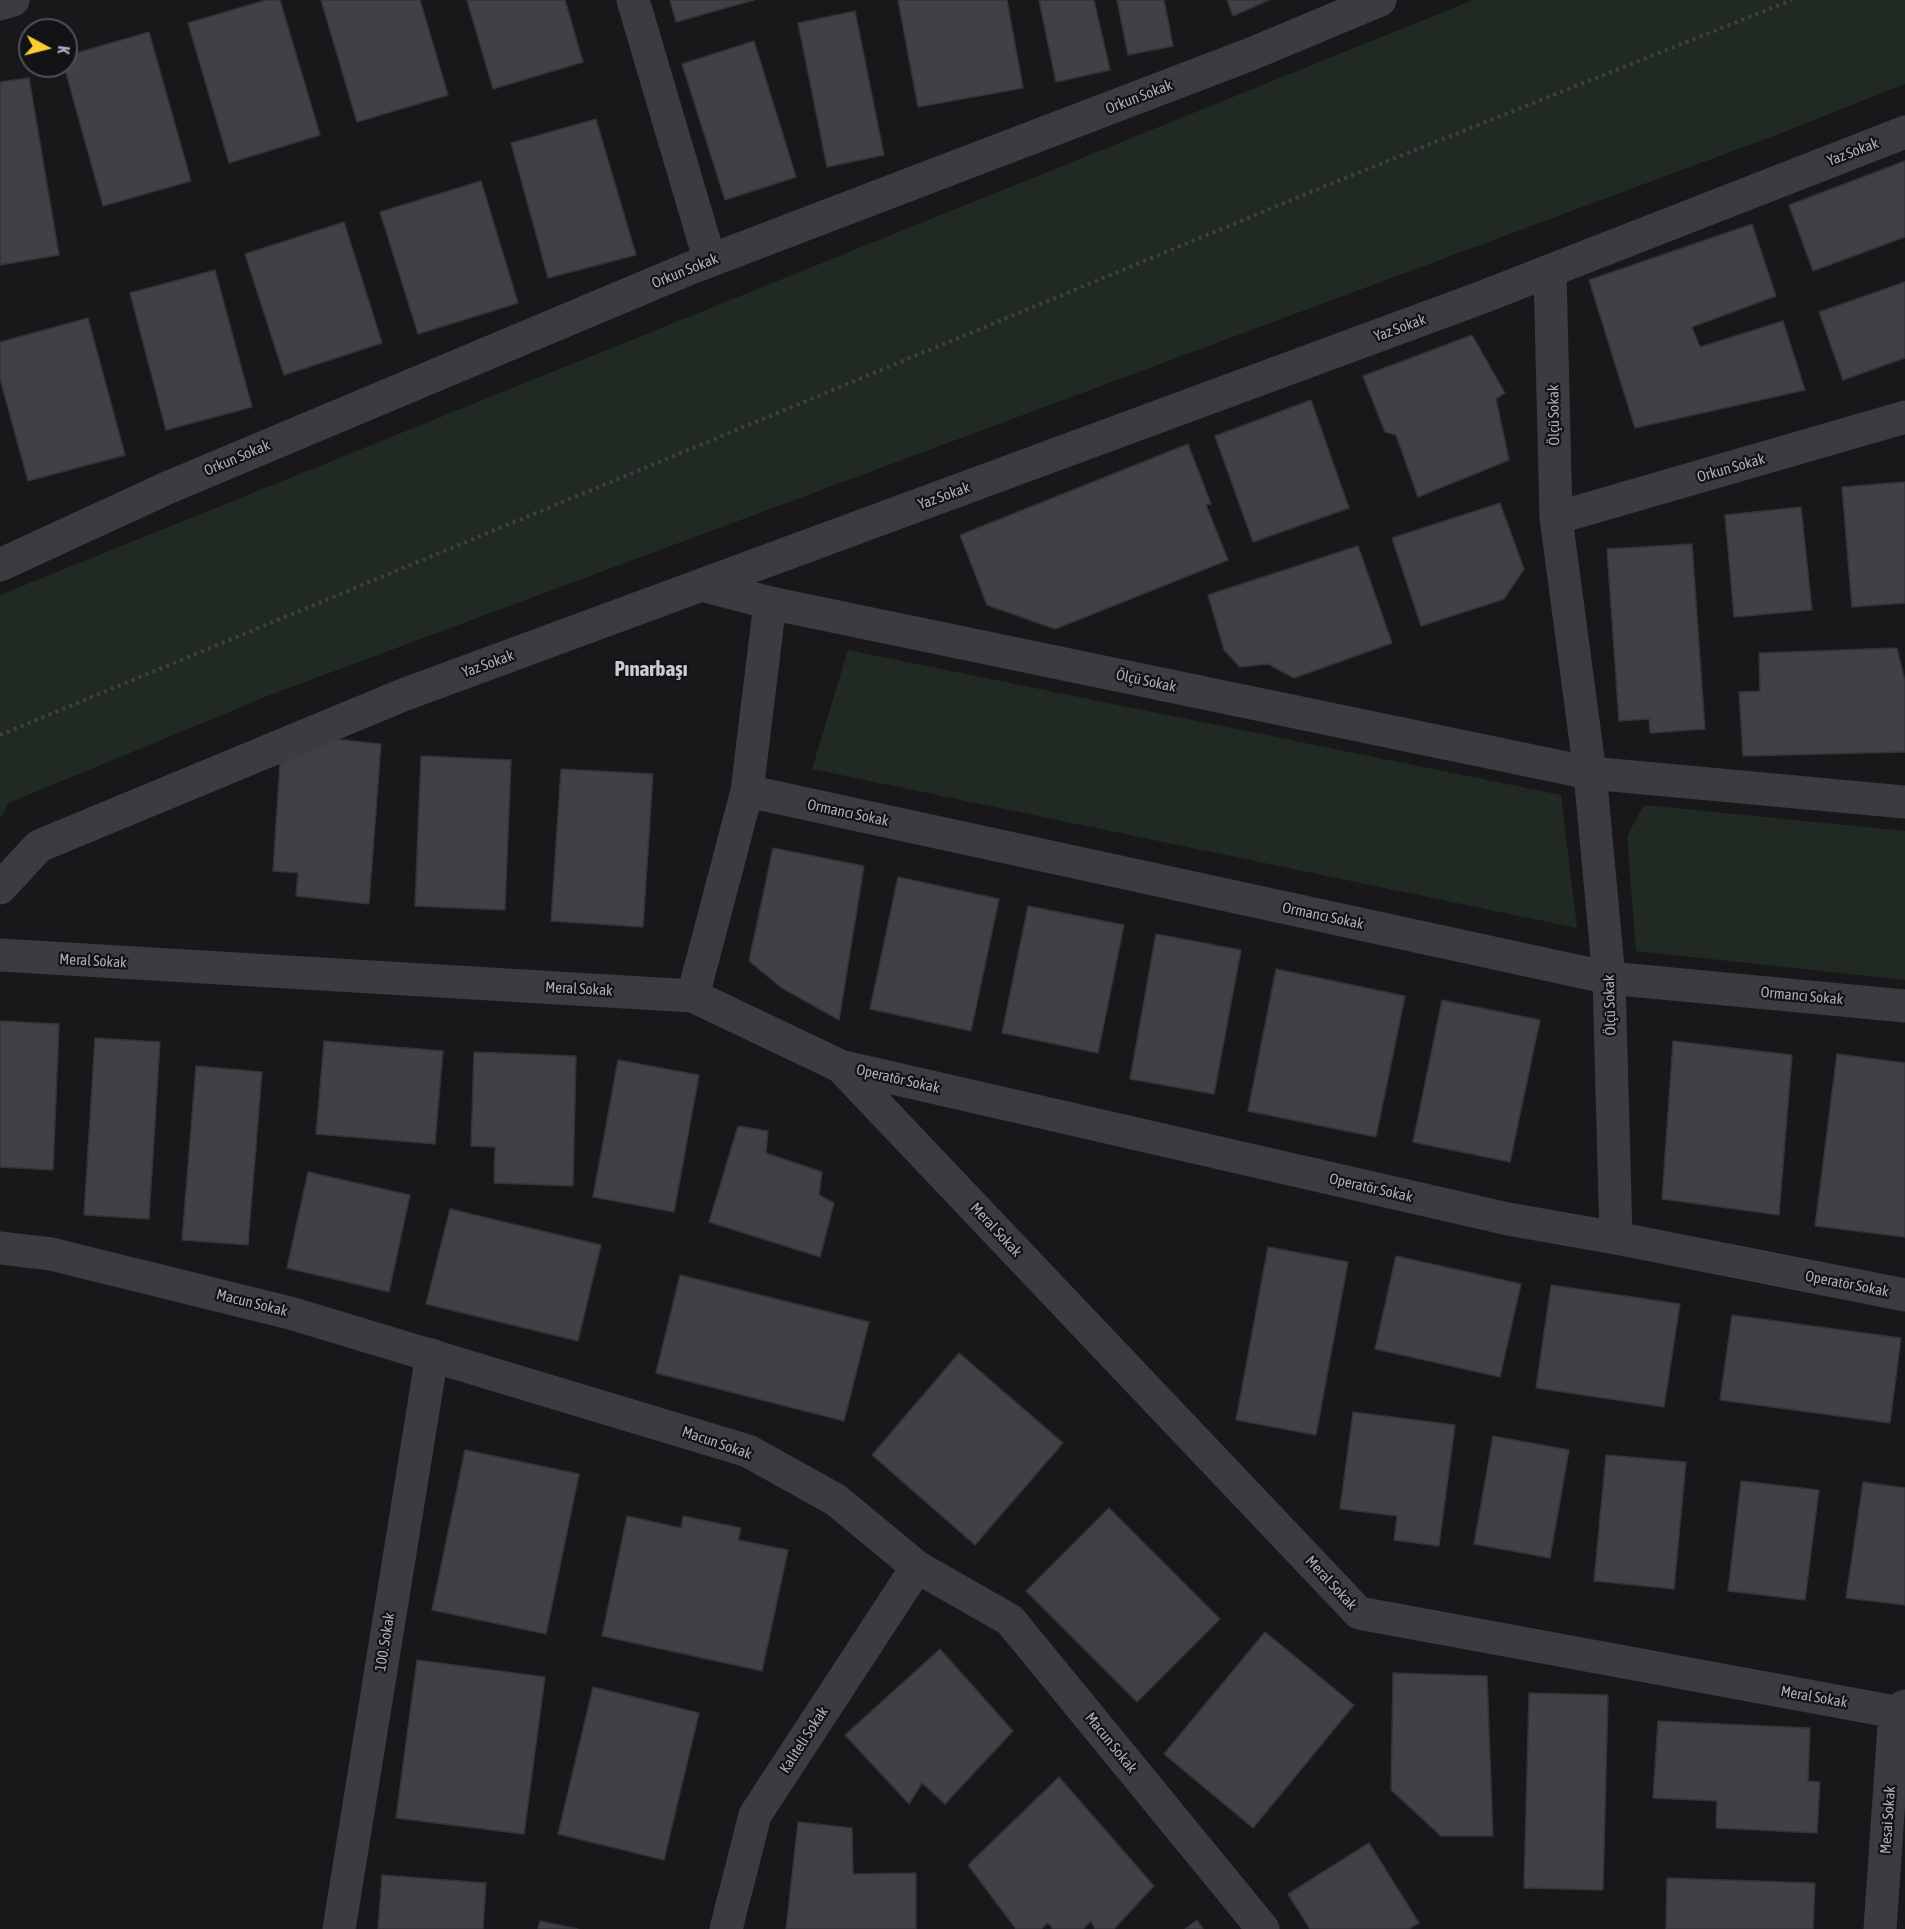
<!DOCTYPE html>
<html>
<head>
<meta charset="utf-8">
<style>
	body { margin:0 }
	#map { position:relative; width:1905px; height:1929px; overflow:hidden; background:#18181b; font-family:"Asap Condensed",sans-serif }
	canvas { display:block }
	.north { position:absolute; left:18px; top:18px; width:60px; height:60px; box-sizing:border-box; background:#131316; border:2px solid #4f5158; border-radius:50%; rotate:97deg; font-size:16px; font-weight:700; line-height:24px; text-align:center; color:#aaadbb }
	.north::after { content:''; display:block; margin:auto; width:21px; height:27px; background:#face31; clip-path:polygon(50% 0,100% 100%,50% 72%,0 100%) }
</style>
</head>
<body>
<div id="map">
<canvas width="1905" height="1929"></canvas>
<div class="north">K</div>
</div>
<script>
const context = document.querySelector('canvas').getContext('2d');
context.lineJoin = 'round';
function fillPath(path, color) { context.fillStyle = color; context.fill(path, 'evenodd'); }
const shape = rows => new Path2D(rows.map(r => 'M' + r).join(''));
function trace(path, color, width, dash) { context.strokeStyle = color; context.lineWidth = width; context.lineCap = dash ? 'butt' : 'round'; context.setLineDash(dash || []); context.stroke(path); }
function write(font, color, halo, rows, align = 'center') {
  context.font = font + ' "Asap Condensed",sans-serif'; context.lineWidth = 4.5; context.setLineDash([]); context.textBaseline = 'middle'; context.strokeStyle = halo; context.fillStyle = color; for (const [text, x, y, turn = 0] of rows) {
    context.save(); context.translate(x, y); context.rotate((+turn || 0) * Math.PI / 180); context.textAlign = isNaN(turn) ? turn : align; if (halo) context.strokeText(text, 0, 0); context.fillText(text, 0, 0); context.restore();
  }
}
const green = shape([
	[1473,0,1905,0,1905,84,1784,132,270,695,9,803,0,818,0,595],
	[848,650,1561,795,1577,928,812,769],
	[1644,805,1905,831,1905,980,1636,951,1627,836]
]);
const building = shape([
	[266,0,280,0,320,135,229,163,188,23,266,0],
	[321,0,420,0,448,95,357,122,321,0],
	[467,0,565,0,583,62,493,89,467,0],
	[670,0,754,0,676,22,670,0],
	[898,0,1007,0,1023,88,918,107,898,0],
	[1039,0,1094,0,1110,70,1056,82,1039,0],
	[1117,0,1164,0,1173,46,1128,55,1117,0],
	[1227,0,1269,0,1233,16,1227,0],
	[855,11,884,155,827,167,798,23,855,11],
	[149,32,191,181,103,206,64,66,66,66,66,56,149,32],
	[754,41,796,177,725,200,682,64,754,41],
	[29,78,59,255,0,265,0,82,29,78],
	[596,119,636,255,548,278,511,143,596,119],
	[1905,161,1905,237,1813,271,1789,205,1905,161],
	[481,181,518,303,418,334,380,212,481,181],
	[344,222,382,343,284,375,245,254,344,222],
	[1752,224,1776,296,1692,327,1700,347,1783,321,1805,390,1635,428,1589,280,1752,224],
	[215,270,252,407,166,430,130,293,215,270],
	[1905,282,1905,358,1843,380,1819,312,1905,282],
	[88,318,125,455,28,481,0,379,0,342,88,318],
	[1472,335,1505,393,1496,399,1509,460,1418,497,1396,435,1385,432,1363,376,1472,335],
	[1311,400,1349,508,1253,542,1215,436,1311,400],
	[1188,444,1211,504,1206,505,1228,560,1055,629,987,605,960,535,1188,444],
	[1905,482,1905,603,1852,607,1842,487,1905,482],
	[1500,503,1524,569,1504,599,1421,626,1392,538,1500,503],
	[1801,507,1812,610,1734,617,1725,515,1801,507],
	[1692,544,1705,729,1650,733,1649,719,1619,721,1607,549,1692,544],
	[1358,546,1392,643,1294,678,1268,664,1240,667,1224,650,1208,595,1358,546],
	[1897,648,1905,681,1905,752,1743,756,1739,692,1760,691,1759,653,1897,648],
	[334,739,381,744,369,904,296,896,298,873,273,871,280,763,334,739],
	[421,756,511,760,505,910,415,906,421,756],
	[561,769,653,774,643,927,551,921,561,769],
	[773,848,864,866,839,1020,782,988,749,961,773,848],
	[898,877,999,899,971,1031,870,1009,898,877],
	[1028,906,1124,925,1098,1053,1002,1033,1028,906],
	[1156,934,1241,950,1214,1094,1130,1079,1156,934],
	[1276,969,1405,996,1376,1137,1248,1111,1276,969],
	[1442,1000,1540,1020,1510,1162,1413,1142,1442,1000],
	[0,1021,59,1024,53,1170,0,1167,0,1021],
	[95,1038,160,1042,149,1219,84,1215,95,1038],
	[324,1041,443,1051,435,1144,316,1134,324,1041],
	[1673,1041,1792,1055,1779,1215,1662,1199,1673,1041],
	[474,1052,576,1056,573,1186,494,1183,495,1147,471,1146,474,1052],
	[1837,1054,1905,1063,1905,1237,1815,1226,1837,1054],
	[618,1060,699,1075,674,1212,593,1197,618,1060],
	[196,1066,262,1072,248,1245,182,1240,196,1066],
	[738,1126,768,1131,766,1153,822,1172,819,1195,834,1203,820,1257,709,1222,738,1126],
	[308,1172,410,1195,389,1292,287,1268,308,1172],
	[450,1209,601,1245,578,1341,426,1304,450,1209],
	[1268,1247,1348,1262,1316,1435,1236,1420,1268,1247],
	[1396,1256,1521,1284,1500,1377,1375,1349,1396,1256],
	[680,1275,869,1322,844,1421,656,1373,680,1275],
	[1551,1285,1680,1304,1664,1407,1536,1388,1551,1285],
	[1732,1315,1901,1338,1890,1423,1720,1400,1732,1315],
	[959,1353,1063,1443,975,1545,872,1455,959,1353],
	[1353,1412,1455,1425,1439,1546,1394,1540,1397,1516,1340,1509,1353,1412],
	[1493,1436,1569,1450,1550,1558,1474,1544,1493,1436],
	[465,1450,579,1474,546,1634,432,1610,465,1450],
	[1606,1455,1686,1462,1674,1589,1594,1581,1606,1455],
	[1741,1481,1819,1490,1805,1600,1728,1591,1741,1481],
	[1863,1482,1905,1488,1905,1605,1846,1598,1863,1482],
	[1109,1508,1220,1619,1137,1702,1026,1591,1109,1508],
	[627,1516,681,1528,683,1516,741,1528,738,1540,788,1550,762,1671,602,1636,627,1516],
	[1265,1632,1354,1705,1253,1828,1164,1754,1265,1632],
	[940,1649,1013,1731,945,1804,922,1783,909,1804,845,1735,940,1649],
	[417,1660,545,1677,524,1834,396,1818,417,1660],
	[1393,1673,1487,1676,1493,1836,1441,1836,1391,1790,1393,1673],
	[593,1687,699,1713,664,1860,558,1834,593,1687],
	[1529,1693,1608,1695,1603,1890,1524,1888,1529,1693],
	[1658,1721,1810,1728,1808,1781,1820,1782,1817,1833,1716,1828,1717,1801,1653,1798,1658,1721],
	[1059,1777,1154,1886,1114,1929,1095,1929,1091,1921,1083,1929,1053,1929,1048,1923,1041,1929,1016,1929,968,1865,1059,1777],
	[798,1822,852,1828,853,1874,916,1873,916,1929,786,1929,798,1822],
	[1369,1843,1419,1923,1409,1929,1310,1929,1288,1894,1369,1843],
	[382,1875,486,1883,483,1929,378,1929,382,1875],
	[1667,1878,1815,1883,1813,1929,1666,1929,1667,1878],
	[1197,1920,1203,1929,1185,1929,1197,1920],
	[540,1921,578,1929,538,1929,540,1921]
]);
const path = shape([
	[0,735,1335,182,1792,0]
]);
const minor = shape([
	[633,0,710,261],
	[0,4,13,0],
	[1550,271,1556,518,1590,773,1609,978,1616,1238],
	[1556,518,1905,417],
	[0,565,167,488,688,269,1251,54,1380,0],
	[702,585,770,603,1590,773,1905,802],
	[747,791,1609,978,1905,1006],
	[0,888,39,846,403,695,1480,298,1905,132],
	[0,955,693,996,840,1066,1359,1613,1895,1712,1905,1706],
	[693,996,747,791,770,603],
	[840,1066,1508,1219,1616,1238,1905,1295],
	[0,1248,51,1254,290,1313,748,1451,836,1500,917,1567,1010,1620,1263,1929],
	[339,1929,432,1355],
	[726,1929,755,1815,917,1567],
	[1880,1929,1895,1712]
]);
const streetNames = [
	["Orkun Sokak",1139,97,-21],
	["Yaz Sokak",1853,152,-21],
	["Orkun Sokak",685,271,-22],
	["Yaz Sokak",1400,328,-20],
	["Ölçü Sokak",1554,415,-91],
	["Orkun Sokak",237,458,-23],
	["Orkun Sokak",1731,468,-16],
	["Yaz Sokak",944,496,-20],
	["Yaz Sokak",488,664,-20],
	["Ölçü Sokak",1146,681,12],
	["Ormancı Sokak",848,813,12],
	["Ormancı Sokak",1323,916,12],
	["Meral Sokak",93,961,3],
	["Meral Sokak",579,989,3],
	["Ormancı Sokak",1802,996,5],
	["Ölçü Sokak",1610,1005,-92],
	["Operatör Sokak",898,1079,13],
	["Operatör Sokak",1371,1188,13],
	["Meral Sokak",996,1230,47],
	["Operatör Sokak",1847,1284,11],
	["Macun Sokak",252,1303,14],
	["Macun Sokak",717,1443,19],
	["Meral Sokak",1331,1583,47],
	["100. Sokak",385,1642,-81],
	["Meral Sokak",1814,1697,10],
	["Kaliteli Sokak",804,1740,-57],
	["Macun Sokak",1111,1743,51],
	["Mesai Sokak",1888,1820,-86]
];
const districtNames = [
	["Pınarbaşı",651,669]
];
fillPath(green, '#202922');
fillPath(building, '#404045');
trace(building, '#333237', 1.5);
trace(path, '#3f4047', 4, [3, 4.5]);
trace(minor, '#3b3b42', 33);
write('15px', '#aaadbb', '#131316', streetNames);
write('bold 21px', '#cbcdd6', '#131316', districtNames);
</script>
</body>
</html>
